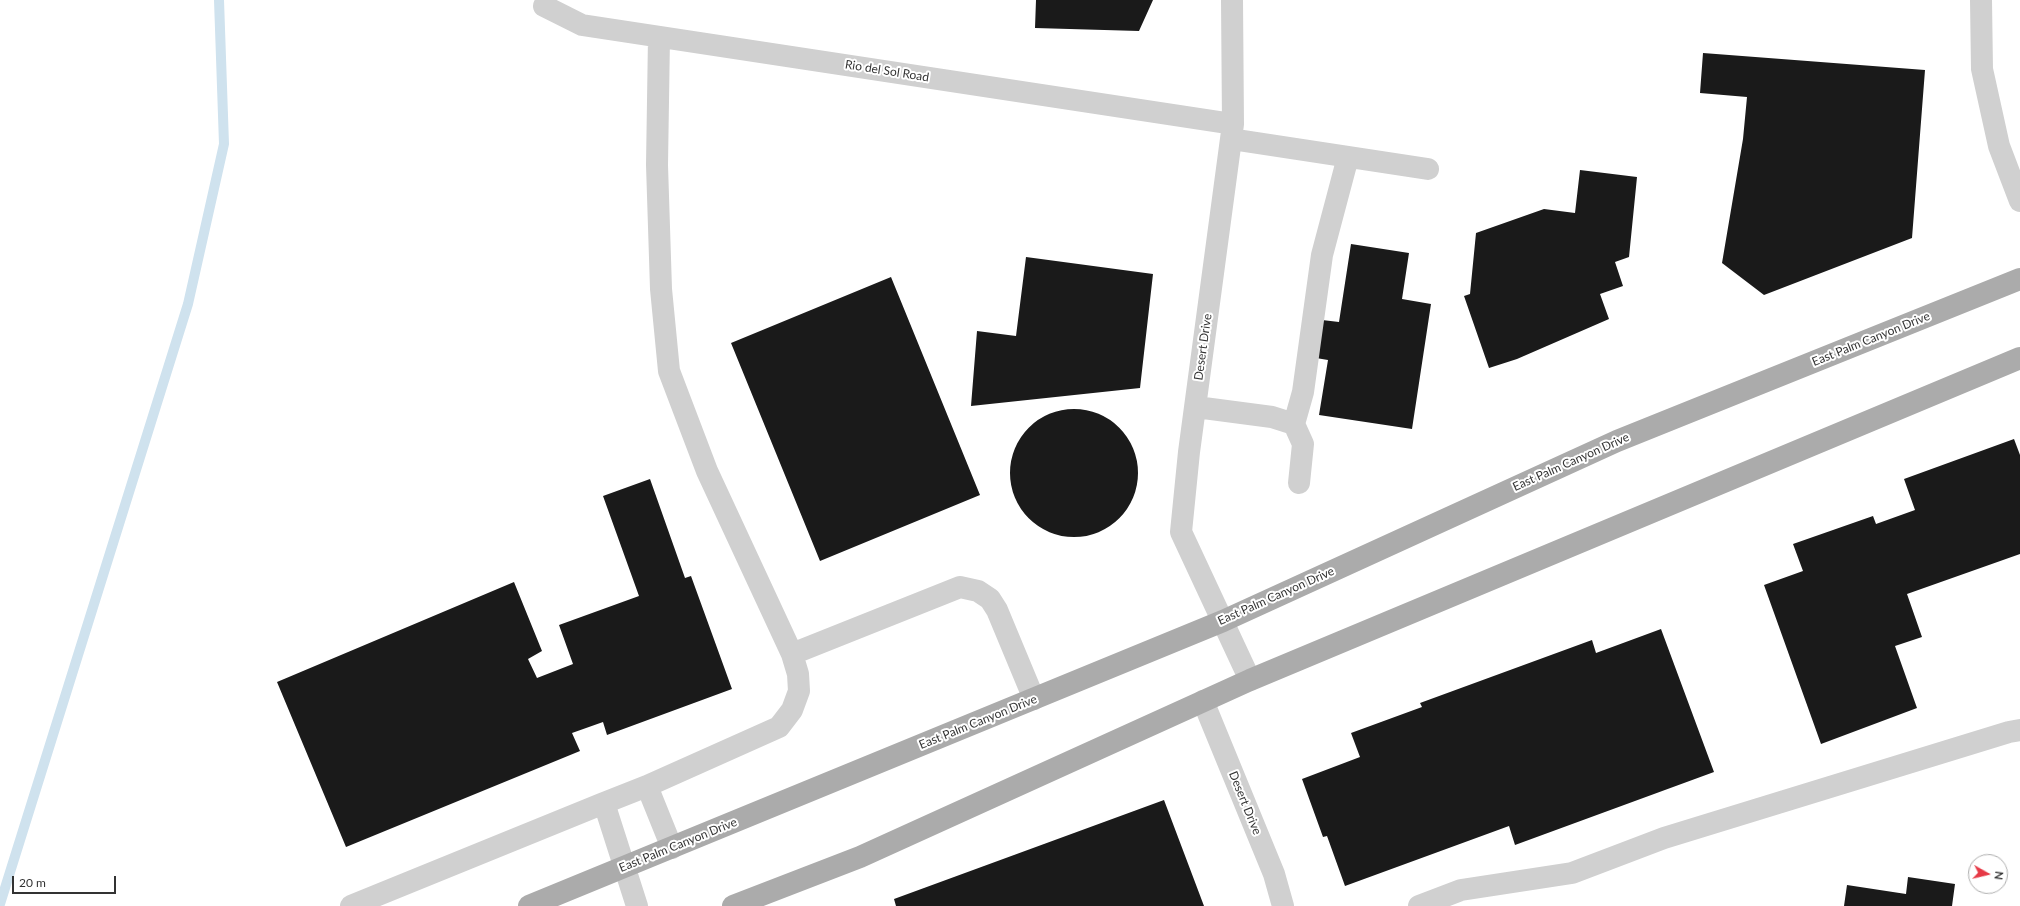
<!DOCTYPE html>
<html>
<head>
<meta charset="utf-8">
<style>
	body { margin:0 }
	#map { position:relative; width:2020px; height:906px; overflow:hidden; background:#fff; font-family:Lato,sans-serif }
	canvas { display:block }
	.north { position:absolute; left:1968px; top:854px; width:40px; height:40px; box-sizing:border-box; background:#fff; border:1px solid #adadad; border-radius:50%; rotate:98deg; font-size:11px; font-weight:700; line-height:16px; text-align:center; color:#333 }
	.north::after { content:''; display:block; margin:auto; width:14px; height:18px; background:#e63946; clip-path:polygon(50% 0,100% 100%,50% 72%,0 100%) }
	.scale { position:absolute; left:12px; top:876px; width:104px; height:18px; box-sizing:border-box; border:2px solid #333; border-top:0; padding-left:5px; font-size:12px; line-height:14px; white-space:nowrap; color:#333; -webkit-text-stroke:3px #fff; paint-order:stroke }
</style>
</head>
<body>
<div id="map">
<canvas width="2020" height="906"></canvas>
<div class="north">N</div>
<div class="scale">20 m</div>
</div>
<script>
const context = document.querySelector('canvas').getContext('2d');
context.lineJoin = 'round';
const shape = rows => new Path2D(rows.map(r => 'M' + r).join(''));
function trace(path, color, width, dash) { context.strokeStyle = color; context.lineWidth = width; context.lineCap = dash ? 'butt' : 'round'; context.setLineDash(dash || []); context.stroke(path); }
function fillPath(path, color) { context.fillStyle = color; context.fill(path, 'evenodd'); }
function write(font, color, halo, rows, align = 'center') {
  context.font = font + ' Lato,sans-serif'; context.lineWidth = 4; context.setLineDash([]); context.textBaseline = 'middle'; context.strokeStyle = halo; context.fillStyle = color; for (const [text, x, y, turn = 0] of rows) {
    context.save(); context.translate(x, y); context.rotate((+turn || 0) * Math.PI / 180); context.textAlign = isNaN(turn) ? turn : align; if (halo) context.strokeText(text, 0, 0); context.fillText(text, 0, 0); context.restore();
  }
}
const stream = shape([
	[0,904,188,304,224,144,219,0]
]);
const building = shape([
	[1036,0,1153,0,1139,31,1035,28],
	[1703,53,1925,70,1912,238,1764,295,1722,263,1743,139,1747,97,1700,93],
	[1580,170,1637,177,1629,257,1615,262,1623,286,1600,294,1609,319,1517,359,1489,368,1464,296,1470,294,1476,233,1544,209,1575,213],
	[1351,244,1409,253,1402,299,1431,304,1412,429,1319,415,1328,360,1316,358,1322,320,1339,322],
	[1026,257,1153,274,1140,388,971,406,977,331,1016,336],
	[891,277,980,495,820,561,731,343],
	'1010 473a64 64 0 1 1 128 0a64 64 0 1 1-128 0Z',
	[2014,439,2020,455,2020,554,1907,594,1922,637,1895,646,1917,708,1821,744,1764,585,1803,571,1793,544,1873,516,1876,524,1915,510,1904,479],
	[650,479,685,578,691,576,732,689,607,735,603,722,572,733,580,751,346,847,277,682,514,582,542,651,528,659,537,678,573,664,559,625,639,596,603,496],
	[1661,629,1714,772,1515,845,1509,826,1345,886,1327,836,1323,837,1302,779,1360,757,1351,733,1422,707,1420,703,1592,640,1596,653],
	[1164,800,1204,906,896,906,894,899],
	[1908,877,1955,884,1952,906,1844,906,1847,885,1906,894]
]);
const minor = shape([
	[1232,0,1233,124,1189,452,1181,532,1250,680],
	[1981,0,1982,69,1999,146,2020,201],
	[544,6,582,25,1233,124],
	[659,37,657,165,661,289,669,371,707,471,792,654,798,674,799,691,792,710,779,727,647,786,672,848],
	[1231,139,1428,169],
	[1196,407,1272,417,1294,424,1303,444,1299,483],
	[1294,424,1303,392,1322,255,1348,157],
	[792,654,960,587,978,591,990,599,997,610,1034,699],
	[1203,701,1274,874,1283,906],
	[604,803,647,786],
	[351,906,604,803,637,906],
	[1419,906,1461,890,1572,873,1664,838,2009,732,2020,730]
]);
const major = shape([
	[529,906,1223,621,1617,441,2020,279],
	[733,906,860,857,1250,680,2020,358]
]);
const streetNames = [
	["Rio del Sol Road",887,71,9],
	["East Palm Canyon Drive",1871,339,-22],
	["Desert Drive",1203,347,-82],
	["East Palm Canyon Drive",1571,462,-24],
	["East Palm Canyon Drive",1276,596,-24],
	["East Palm Canyon Drive",978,722,-22],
	["Desert Drive",1245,803,68],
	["East Palm Canyon Drive",678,845,-22]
];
trace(stream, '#cfe2ee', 10);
fillPath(building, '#1a1a1a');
trace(minor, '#d0d0d0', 22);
trace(major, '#ababab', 22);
write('12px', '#333', '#fff', streetNames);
</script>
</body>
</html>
